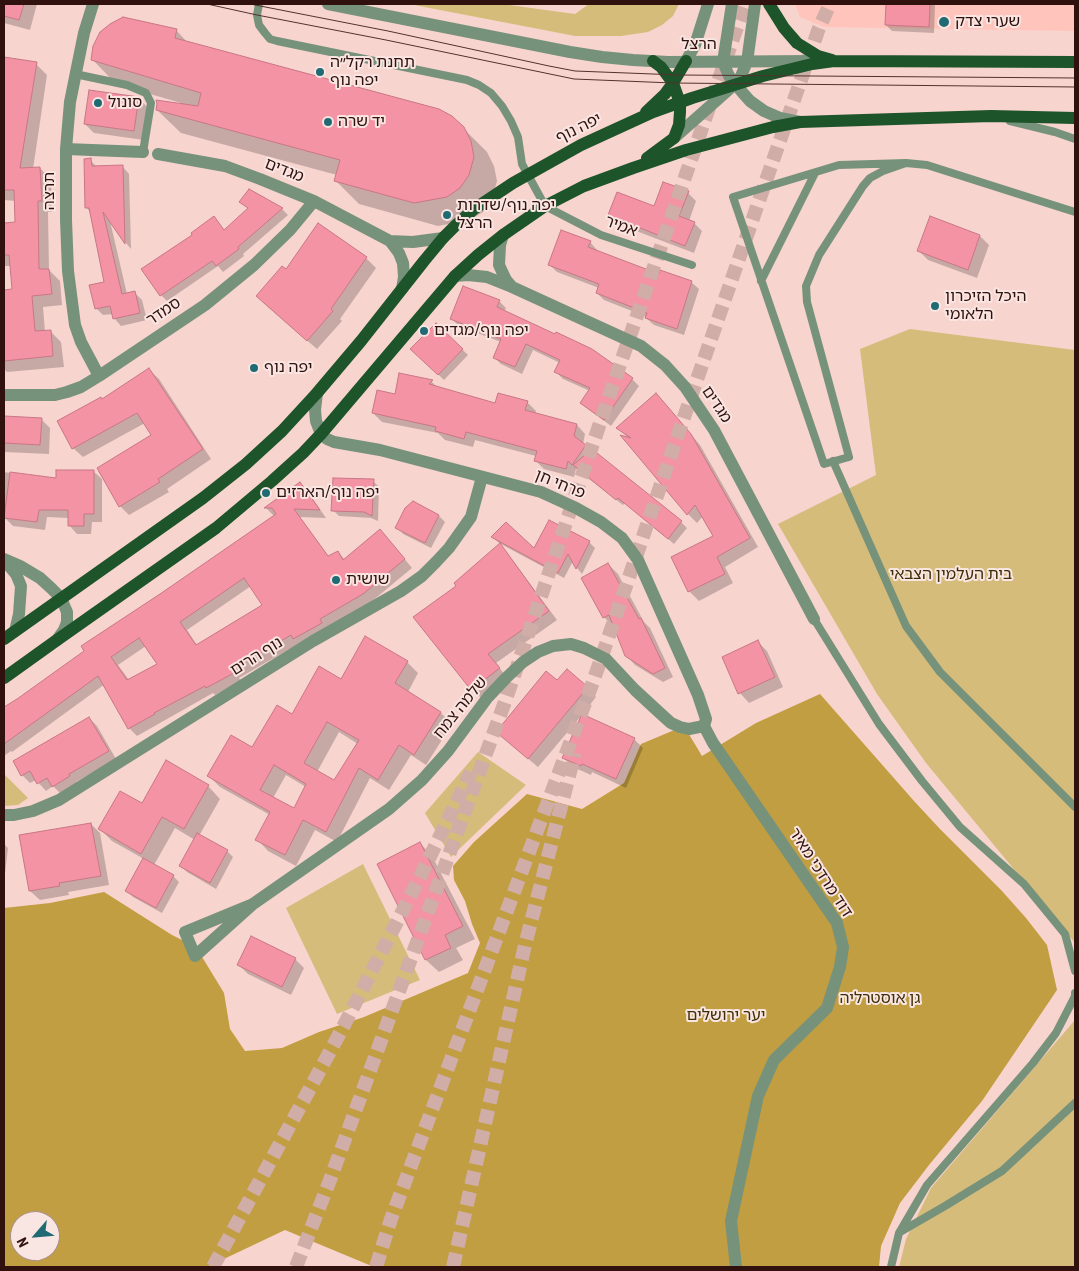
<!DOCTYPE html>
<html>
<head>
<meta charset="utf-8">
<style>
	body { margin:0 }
	#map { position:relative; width:1079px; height:1271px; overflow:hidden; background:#f8d4ce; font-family:"Roboto Condensed",sans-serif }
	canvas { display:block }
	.frame { position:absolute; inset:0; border:5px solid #30110d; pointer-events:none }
	.north { position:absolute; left:10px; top:1211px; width:50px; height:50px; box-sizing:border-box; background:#f9e6e3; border:1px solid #a9918d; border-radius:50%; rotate:243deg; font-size:14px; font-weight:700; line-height:20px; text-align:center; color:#30110d }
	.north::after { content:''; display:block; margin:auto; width:18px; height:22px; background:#206a74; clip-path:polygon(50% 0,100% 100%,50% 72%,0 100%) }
</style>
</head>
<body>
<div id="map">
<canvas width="1079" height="1271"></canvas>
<div class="frame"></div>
<div class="north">N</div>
</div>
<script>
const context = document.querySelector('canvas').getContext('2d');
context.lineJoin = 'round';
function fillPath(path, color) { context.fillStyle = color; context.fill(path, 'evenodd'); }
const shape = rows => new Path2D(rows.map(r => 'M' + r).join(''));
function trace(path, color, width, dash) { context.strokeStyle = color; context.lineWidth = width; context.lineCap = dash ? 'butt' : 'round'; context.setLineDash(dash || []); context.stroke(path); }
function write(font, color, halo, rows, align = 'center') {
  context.font = font + ' "Roboto Condensed","Noto Sans Hebrew",sans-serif'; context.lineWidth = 4; context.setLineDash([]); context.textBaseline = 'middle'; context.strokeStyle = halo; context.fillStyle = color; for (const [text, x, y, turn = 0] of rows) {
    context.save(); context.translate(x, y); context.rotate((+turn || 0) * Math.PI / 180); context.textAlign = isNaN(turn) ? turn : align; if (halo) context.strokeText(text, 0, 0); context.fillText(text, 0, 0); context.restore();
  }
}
const built = shape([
	[795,4,1075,4,1075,31,824,27,800,17]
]);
const green = shape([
	[409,4,502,4,575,14,589,4,679,4,673,16,662,25,648,32,621,36,575,36],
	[910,329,1075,350,1075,943,926,763,877,694,778,524,876,475,860,349],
	[478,752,526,785,451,857,425,813],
	[4,774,28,798,18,805,4,806],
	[363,864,420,980,337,1014,286,908],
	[1075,1020,1075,1267,899,1267,906,1239,931,1188]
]);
const forest = shape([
	[820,694,914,801,940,829,1002,891,1026,918,1047,945,1057,990,982,1101,929,1165,900,1203,881,1246,879,1267,374,1267,285,1230,207,1267,4,1267,4,908,50,903,104,892,172,935,196,947,224,993,230,1029,245,1051,282,1048,319,1032,364,1017,468,973,480,943,472,924,465,901,454,880,453,866,474,842,527,794,582,809,624,783,641,744,684,726,702,756,756,723],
	[20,1221,50,1221,50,1251,20,1251]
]);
const shadow = shape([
	[4,4,37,4,30,30,4,23],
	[887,4,934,4,935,6,934,33,892,31,886,25],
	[176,30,188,43,463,128,487,152,494,166,497,181,492,199,483,212,470,220,438,226,359,204,336,181,337,175,181,133,157,110,180,104,181,103,116,84,93,60],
	[4,58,36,64,47,75,33,169,40,168,51,180,52,212,48,212,49,270,60,281,62,305,43,307,45,332,50,331,61,342,64,367,7,372,4,369,4,291,14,290,11,266,4,266,4,224,16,224,16,201,4,200],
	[139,98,148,108,144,140,94,133,85,124],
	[90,160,97,167,122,166,129,174,131,249,126,243,110,221,127,294,135,293,142,300,147,320,121,326,114,318,113,314,103,315,96,308,106,283,91,213,87,208],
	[249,191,282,209,288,215,243,254,244,256,223,272,218,266,167,301,161,295,194,235,213,217,225,231,249,209,241,202],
	[688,193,696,201,689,221,694,223,702,231,694,253,618,224,610,215,655,208],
	[319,225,366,258,376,268,340,319,342,321,317,349,266,305,286,271],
	[980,236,989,245,977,278,928,260,919,251],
	[590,242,597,250,597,251,660,275,691,282,699,289,684,335,654,325,646,318,647,317,604,300,597,293,599,288,557,272,549,264],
	[499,301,506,308,504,312,632,379,639,386,611,426,588,409,581,403,590,391,563,379,556,372,560,363,533,350,522,374,501,364,494,357,501,342,459,326,452,319],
	[436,324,468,355,444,380,412,349],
	[149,370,159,379,211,459,167,489,169,492,129,515,120,506,153,436,145,423,83,457,73,448,102,401],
	[400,375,432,382,438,388,496,404,527,402,536,411,535,414,577,425,585,434,583,444,591,451,592,451,681,522,687,528,674,544,625,503,623,505,576,469,574,477,544,469,535,460,536,456,475,440,473,447,445,440,438,433,382,422,373,413,396,396],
	[665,404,700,445,758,547,725,567,733,583,699,601,689,591,715,536,703,516,697,523,688,514,623,438,629,439,618,428],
	[4,417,41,419,50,428,49,454,4,452],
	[93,471,102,479,102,522,92,522,91,534,77,534,69,525,69,518,47,517,45,530,13,526,4,517,4,472,57,480],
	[373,481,379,487,378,521,371,518,339,516,333,510],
	[300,484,308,492,326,518,300,517,329,557,338,552,345,560,388,539,412,568,371,602,239,678,241,681,215,695,213,693,137,736,129,728,105,684,12,752,11,751,4,756,4,709,274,516,266,508],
	[251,586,264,606,197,645,187,630],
	[146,646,158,665,129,680,118,665],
	[413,503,439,516,445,522,431,548,403,534,397,527],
	[493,537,534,550,589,542,595,548,582,574,577,568,573,561,564,578,499,543],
	[500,545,508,554,557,620,496,663,507,678,481,698,472,689,415,617,458,586],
	[608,564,618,574,644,622,650,628,673,677,663,682,635,665,626,655,614,626,613,627,604,617],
	[758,642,767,651,783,687,749,703,740,693],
	[407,662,418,673,408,692,441,713,452,724,426,765,411,755,389,790,370,778,337,842,315,830,296,866,268,851,257,839,270,815,220,787,209,776,253,749,293,715,341,681],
	[339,732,358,744,335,781,317,772],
	[286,775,306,787,294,809,273,798],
	[557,682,587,688,596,697,582,715,634,739,643,748,626,788,592,772,591,775,573,767,563,757,582,715,538,767,507,741,498,732],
	[89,718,97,726,116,759,76,782,77,784,61,794,53,786,46,791,36,780,30,783,22,775,14,762],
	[208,786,220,799,199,836,227,851,233,857,216,889,187,872,181,866,195,840,175,828,154,865,173,876,179,882,162,913,133,897,127,891,144,859,112,841,100,829,142,805],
	[91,824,100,833,109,885,68,892,69,895,40,900,30,891],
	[420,843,432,856,475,939,456,948,463,960,439,972,426,960,378,864],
	[4,844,8,848,4,882],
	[295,959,304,968,291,995,248,974,239,965]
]);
const building = shape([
	[4,4,24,4,19,20,4,16,4,4],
	[886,4,930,4,929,27,885,25,886,4],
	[123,17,177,29,175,38,439,109,452,116,464,127,471,141,474,157,469,175,460,188,447,197,414,203,334,181,340,160,156,110,157,104,156,100,198,106,201,93,91,60,93,46,100,32,110,24,123,17],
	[4,57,37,62,20,168,40,167,42,201,38,201,39,269,49,269,52,294,32,296,35,331,51,330,53,356,4,361,4,290,12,289,9,255,4,255,4,223,15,222,14,190,4,190,4,57],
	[89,90,139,97,134,131,84,124,89,90],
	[91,158,92,166,123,165,125,244,103,212,122,294,135,291,140,313,113,319,110,306,95,309,89,285,104,282,89,208,85,208,84,159,91,158],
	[663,182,689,191,679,216,695,222,685,246,608,215,617,192,654,206,663,182],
	[249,189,283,208,238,247,239,249,216,266,212,261,160,296,141,269,192,235,191,233,214,216,224,230,248,208,239,202,249,189],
	[930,216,980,235,968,270,917,251,930,216],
	[318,223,367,257,331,309,333,311,307,341,256,296,282,266,286,269,318,223],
	[561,230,591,241,588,247,659,274,660,270,692,281,677,329,645,318,647,313,596,293,599,284,548,265,561,230],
	[463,286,500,300,497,307,555,334,556,332,592,349,633,378,604,420,580,403,590,388,554,372,560,360,526,344,515,367,493,358,501,339,450,319,463,286],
	[436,323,463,349,438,375,410,349,436,323],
	[149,368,203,449,158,479,160,482,119,507,97,468,151,435,137,413,72,449,57,421,101,397,102,399,149,368],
	[399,373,433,380,429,384,495,403,498,393,528,401,525,410,577,424,574,436,586,445,572,465,568,461,566,469,534,461,537,451,466,432,464,439,435,431,436,427,372,413,377,390,395,394,399,373],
	[656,393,691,434,750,538,717,557,725,574,688,592,671,557,713,536,695,505,687,515,620,435,631,438,616,428,656,393],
	[4,416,42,418,40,445,4,443,4,416],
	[592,449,682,521,668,539,618,498,616,500,573,465,592,449],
	[56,470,94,470,94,514,84,514,84,526,68,526,68,510,39,510,37,522,4,518,10,472,56,478,56,470],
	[333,478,374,479,372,516,364,512,331,511,333,478],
	[300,482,320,510,294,509,328,556,338,551,343,560,380,529,405,559,363,594,320,619,322,623,293,639,291,635,232,669,234,673,206,688,205,686,154,713,155,714,128,729,98,676,4,744,4,707,17,699,84,651,81,646,160,594,276,514,272,508,264,508,300,482],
	[244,578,262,605,196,645,180,622,244,578],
	[139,638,157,664,127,680,111,657,139,638],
	[413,501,439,515,425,543,395,528,405,508,413,501],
	[549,520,590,541,576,569,568,554,558,573,491,537,506,522,534,548,549,520],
	[500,543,549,611,488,654,500,668,471,690,413,617,456,586,454,583,500,543],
	[608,563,639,619,641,618,665,668,653,674,625,656,609,615,603,618,581,578,608,563],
	[365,636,408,661,395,683,441,712,414,755,399,745,378,780,359,768,326,832,303,820,285,855,255,840,270,812,207,776,231,735,252,747,277,705,292,714,319,666,341,679,365,636],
	[327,722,359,740,334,780,304,763,327,722],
	[274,765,306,784,294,808,260,790,274,765],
	[758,640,775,677,738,694,722,657,758,640],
	[567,669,588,687,528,759,496,732,546,671,557,680,567,669],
	[582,714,635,738,616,779,582,764,581,766,562,758,582,714],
	[89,717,109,751,69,774,70,776,52,787,47,778,37,784,30,771,21,776,13,761,89,717],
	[166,760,209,785,184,829,162,817,141,854,98,829,120,791,142,803,166,760],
	[91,823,101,876,59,883,60,886,29,891,19,835,91,823],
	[197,833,228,850,210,883,179,866,197,833],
	[420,842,463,926,445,935,451,948,425,960,377,864,420,842],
	[143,858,174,875,156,908,125,891,143,858],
	[251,936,296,958,282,987,237,965,251,936]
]);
const trunkTunnel = shape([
	[213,1267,340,1033,421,875,471,772],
	[296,1267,330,1180,506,699,613,385,745,4],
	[376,1267,391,1219,593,682,693,391,819,28,830,4],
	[453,1267,525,945,575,753]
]);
const service = shape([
	[259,4,257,15,259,25,265,33,270,39,277,41,467,80,479,85,491,93,502,106,511,121,518,137,522,164,545,206,601,235,692,265],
	[75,74,127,85,146,93,151,103,143,152],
	[1010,121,1055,132,1075,139],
	[906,163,883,171,870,178,863,186,819,255,806,286,807,302,849,457,824,464,733,197,839,165,906,163,927,165,1075,212],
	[761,281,815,173],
	[833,461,906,626,940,672,1075,807],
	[814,619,879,724,922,781,960,827,1024,884,1065,934,1075,971],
	[900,1232,945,1206,1002,1171,1075,1103],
	[891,1267,899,1233,927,1185,1033,1063,1056,1033,1075,996,1075,993]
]);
const minor = shape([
	[93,4,84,33,70,102,66,149,66,220,68,271,75,325,81,342,99,376],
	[66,149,143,152],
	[158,154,225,166,260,179,314,201,390,241,399,253,403,263,404,277,402,289],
	[503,235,500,245,499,265,506,280,512,287],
	[390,241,413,242,443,238],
	[455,276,468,275,487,277,512,287,641,346,665,365,685,387,714,430,814,619],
	[317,393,315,410,316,421,321,434,327,439,334,442,380,450,541,492,576,508,601,522,622,538,638,560,698,695,706,719,704,726],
	[4,395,55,395,67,392,81,387,99,376,205,305,254,265,290,230,314,201],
	[4,559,20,566,40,578,51,588,61,598,67,612,67,622,64,630,57,640],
	[5,561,16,574,21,586,19,614,15,631],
	[704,726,713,743,837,923,843,947,840,967,827,1008,774,1060,758,1096,731,1221,736,1267],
	[4,815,14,815,33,811,59,800,313,641,401,591,422,576,436,562,449,548,471,517,482,477],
	[253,904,195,956,185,932,253,904,389,809,422,780,448,751,488,697,506,678,523,662,538,652,553,646,571,644,584,648,606,659,635,690,661,714,671,723,680,727,689,729,704,726]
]);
const tertiary = shape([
	[328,4,570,52,602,57,633,60,668,62,812,61],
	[732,4,723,62,729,76,742,92,750,101,764,111,780,118,800,122],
	[686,61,695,45,708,4],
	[674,138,735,84,741,76,747,62,755,4]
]);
const primary = shape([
	[769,4,784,28,797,43,818,56,832,60],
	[646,112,665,94,673,83,686,61],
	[647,158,674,138,679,125,680,112,680,103,673,83,661,67,653,61],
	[4,639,203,498,246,464,282,431,317,393,361,341,424,261,443,238,455,226,474,209,513,183,581,145,653,112,692,98,763,76,812,64,834,61,1075,62],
	[4,678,57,640,216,528,272,481,303,453,321,434,455,276,478,255,503,235,545,206,584,186,633,168,686,150,773,127,800,122,991,116,1075,118]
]);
const tram = shape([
	[207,4,257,15,386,40,574,79,673,83,1075,87],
	[250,4,388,31,549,66,575,71,679,75,1075,78]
]);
const markers = [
	[944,22,6,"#206a74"],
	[320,72,5,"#206a74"],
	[98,103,5,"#206a74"],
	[328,122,5,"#206a74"],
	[447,215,5,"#206a74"],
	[935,306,5,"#206a74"],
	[424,331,5,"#206a74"],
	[254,368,5,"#206a74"],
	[266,493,5,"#206a74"],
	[336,580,5,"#206a74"]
];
const poiNames = [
	["שערי צדק",955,22],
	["תחנת רקל״ה",330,63],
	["יפה נוף",330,81],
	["סונול",108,103],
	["יד שרה",338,122],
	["יפה נוף/שדרות",457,206],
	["הרצל",457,224],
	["היכל הזיכרון",945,297],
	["הלאומי",945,315],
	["יפה נוף/מגדים",434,331],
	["יפה נוף",264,368],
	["יפה נוף/הארזים",276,493],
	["שושית",346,580]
];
const streetNames = [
	["הרצל",699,45],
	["יפה נוף",579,129,-26],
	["מגדים",284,171,22],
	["תרצה",50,191,-90],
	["אמיר",621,227,20],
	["סמדר",164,312,-34],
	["מגדים",716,405,56],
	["פרחי חן",560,485,22],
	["נוף הרים",257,657,-32],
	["שלמה צמח",461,708,-51],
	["דוד מרדכי מאיר",820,873,57]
];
const parkNames = [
	["בית העלמין הצבאי",951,575],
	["גן אוסטרליה",880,999],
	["יער ירושלים",726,1016]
];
fillPath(built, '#ffc4bb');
fillPath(green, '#d6bc7b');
fillPath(forest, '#c19e41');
fillPath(shadow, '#0003');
fillPath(building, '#f393a4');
trace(building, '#c97685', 1);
trace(trunkTunnel, '#d0ada7', 14, [14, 7]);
trace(service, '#77927b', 8);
trace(minor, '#77927b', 12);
trace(tertiary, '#77927b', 12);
trace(primary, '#1d542a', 12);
trace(tram, '#52322e', 1);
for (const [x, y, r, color] of markers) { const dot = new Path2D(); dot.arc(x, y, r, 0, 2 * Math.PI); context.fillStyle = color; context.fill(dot); trace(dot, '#f9e6e3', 2); }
write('16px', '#30110d', '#f9e6e3', poiNames, 'left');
write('16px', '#30110d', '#f9e6e3', streetNames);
write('16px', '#3d2f06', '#f9e6e3', parkNames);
</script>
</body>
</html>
